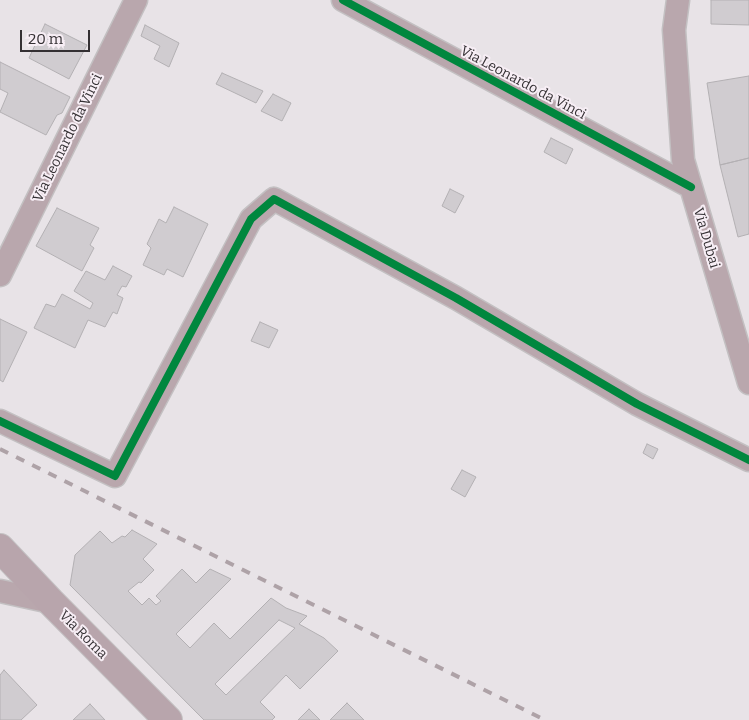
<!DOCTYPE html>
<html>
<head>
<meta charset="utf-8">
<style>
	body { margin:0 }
	#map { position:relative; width:749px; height:720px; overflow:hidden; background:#e8e3e7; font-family:Bitter,serif }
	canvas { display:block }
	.scale { position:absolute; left:20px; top:30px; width:70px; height:22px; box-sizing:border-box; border:2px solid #343033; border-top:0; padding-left:6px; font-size:15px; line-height:18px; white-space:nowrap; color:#343033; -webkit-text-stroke:4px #f7eef5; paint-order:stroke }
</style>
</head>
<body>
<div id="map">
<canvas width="749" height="720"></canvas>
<div class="scale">20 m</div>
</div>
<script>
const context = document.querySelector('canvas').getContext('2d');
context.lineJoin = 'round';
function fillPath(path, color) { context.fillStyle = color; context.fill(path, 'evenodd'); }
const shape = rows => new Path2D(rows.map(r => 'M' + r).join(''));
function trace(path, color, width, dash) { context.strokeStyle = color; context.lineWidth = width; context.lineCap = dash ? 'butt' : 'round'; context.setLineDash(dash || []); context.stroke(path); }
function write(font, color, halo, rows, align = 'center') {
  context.font = font + ' Bitter,serif'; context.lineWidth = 4; context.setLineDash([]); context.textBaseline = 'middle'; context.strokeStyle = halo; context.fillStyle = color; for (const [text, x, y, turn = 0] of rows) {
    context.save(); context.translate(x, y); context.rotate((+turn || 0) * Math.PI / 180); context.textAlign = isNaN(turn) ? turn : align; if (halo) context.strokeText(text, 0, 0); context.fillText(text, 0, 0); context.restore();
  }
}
const building = shape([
	[711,0,749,0,749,25,711,24,711,0],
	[45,24,87,45,69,79,29,58,45,24],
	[145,25,179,43,169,67,154,59,160,46,141,36,145,25],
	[0,62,70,97,62,113,57,115,46,135,0,112,8,93,0,89,0,62],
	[222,73,263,91,256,103,216,84,222,73],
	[749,76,749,158,720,165,707,83,749,76],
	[273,94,291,103,282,121,261,111,273,94],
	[551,138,573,149,566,164,544,152,551,138],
	[749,158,749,234,738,237,720,165,749,158],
	[450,189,464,196,455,213,442,206,450,189],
	[174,207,208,224,183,277,167,269,164,275,143,265,151,248,147,244,159,219,166,223,174,207],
	[57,208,99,228,90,245,94,248,82,271,36,246,57,208],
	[113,266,132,276,126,287,122,286,117,295,123,298,117,314,113,312,105,327,88,320,75,348,34,328,46,304,55,307,62,294,90,309,93,303,74,291,86,271,105,280,113,266],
	[0,319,27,332,3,382,0,380,0,319],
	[260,322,278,330,269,348,251,341,260,322],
	[647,444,658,449,653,459,643,453,647,444],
	[462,470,476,477,465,497,451,489,462,470],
	[132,530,157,544,143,559,154,570,141,583,139,582,128,591,142,605,149,598,156,605,161,601,156,596,182,569,196,583,210,569,231,579,176,634,190,648,214,623,230,639,271,598,286,608,307,616,299,624,324,638,338,651,300,689,286,675,260,702,275,717,272,720,204,720,70,585,75,555,100,531,112,543,122,536,125,537,132,530],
	[279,620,295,628,226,695,215,684,279,620],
	[4,670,37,705,21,720,0,720,0,675,4,670],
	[347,703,364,720,330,720,347,703],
	[90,704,105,720,73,720,90,704],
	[309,709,320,720,298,720,309,709]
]);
const street = shape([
	[343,0,691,187],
	[678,0,674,30,683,160,749,383],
	[0,275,136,0],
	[0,421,115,476,251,219,274,199,456,298,637,404,749,460],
	[0,591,51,602]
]);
const secondary = shape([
	[0,548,51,602,168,720]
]);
const rail = shape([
	[0,449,545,720]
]);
const cycleway = shape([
	[343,0,691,187],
	[0,421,115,476,251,219,274,199,456,298,637,404,749,460]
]);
const streetNames = [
	["Via Leonardo da Vinci",523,83,28],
	["Via Leonardo da Vinci",68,138,-64],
	["Via Dubai",706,238,74],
	["Via Roma",83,635,45]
];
fillPath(building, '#d0ccd0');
trace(building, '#b3b0b3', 1);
trace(street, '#c3c0c2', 25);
trace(secondary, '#c3c0c2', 30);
trace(street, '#b9a7ad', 22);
trace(secondary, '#b8a5ac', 28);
trace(rail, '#aea2a7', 4, [9, 9]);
trace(cycleway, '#00873e', 8);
write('14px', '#343033', '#f7eef5', streetNames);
</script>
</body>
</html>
